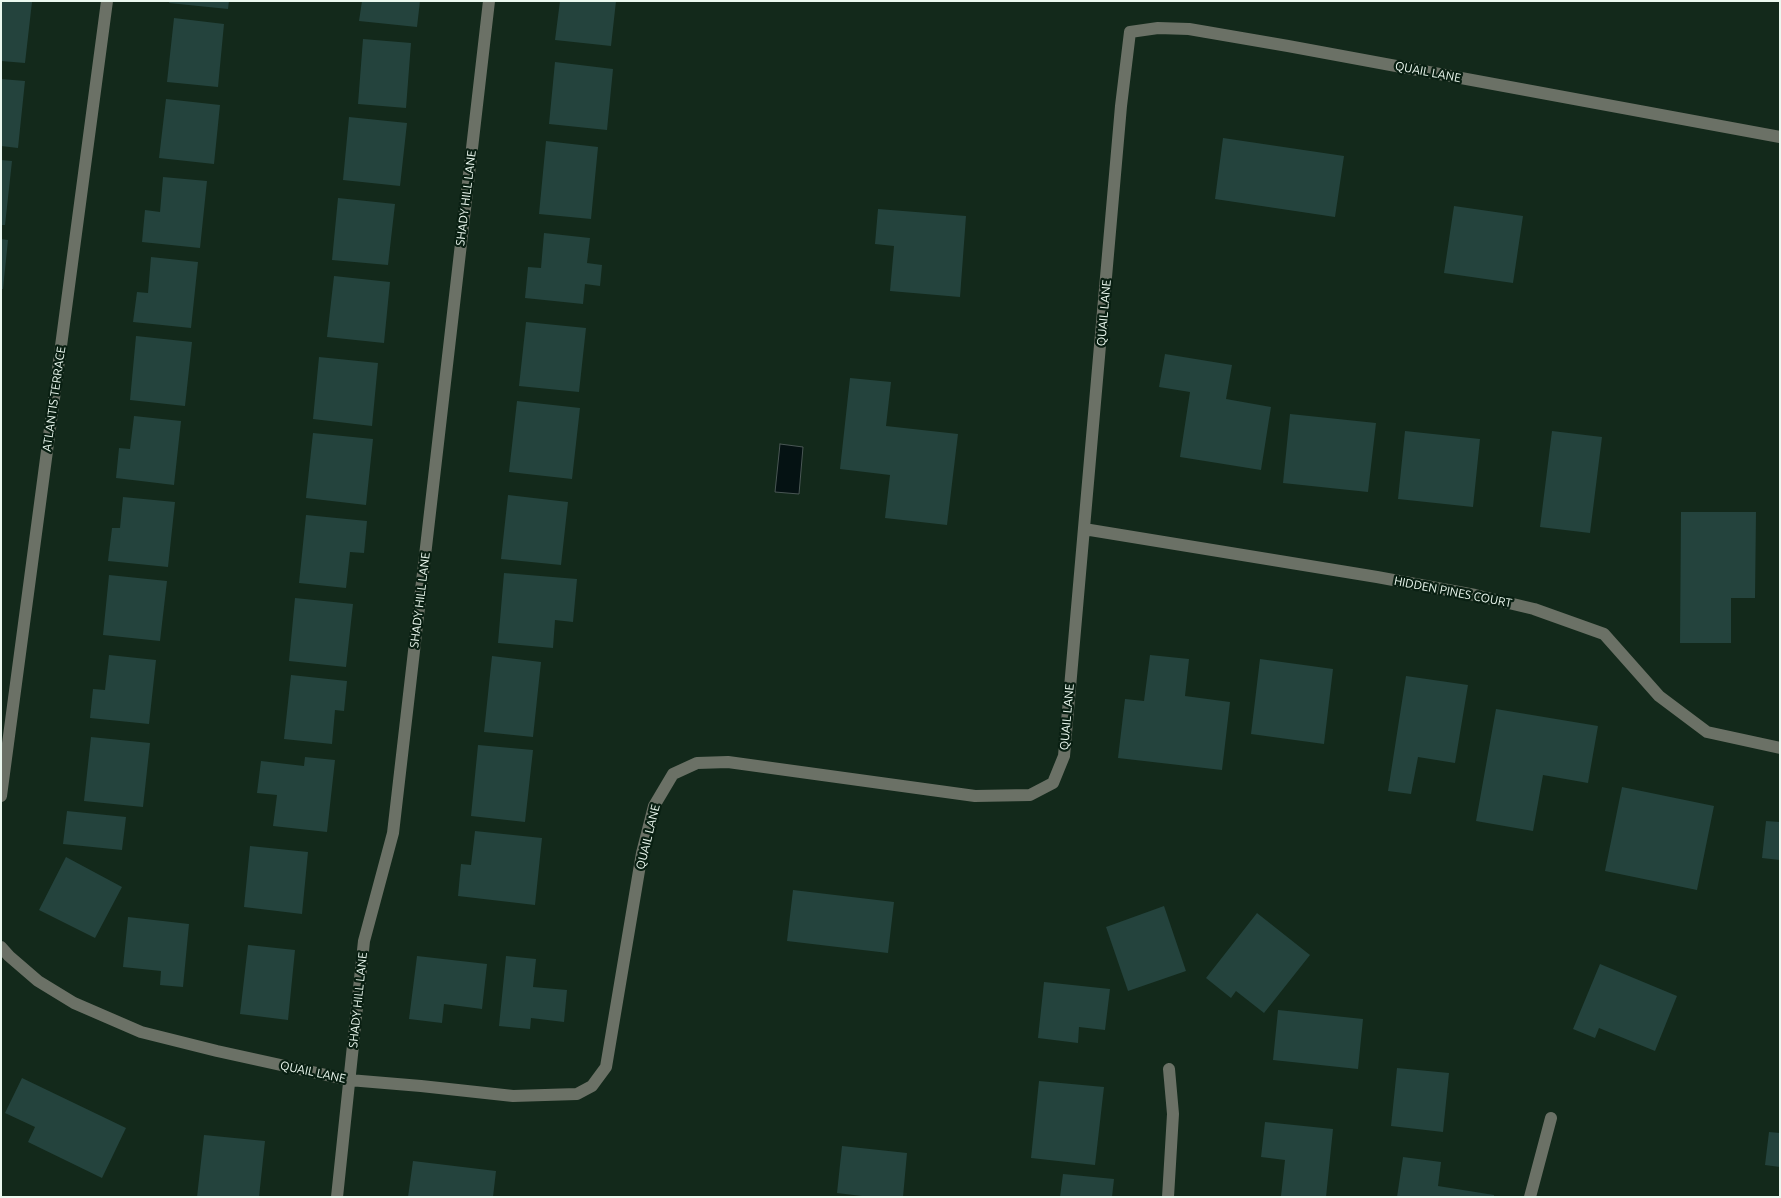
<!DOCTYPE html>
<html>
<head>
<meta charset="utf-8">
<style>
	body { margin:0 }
	#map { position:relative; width:1781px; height:1198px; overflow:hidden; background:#13291b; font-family:Ubuntu,sans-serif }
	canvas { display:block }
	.frame { position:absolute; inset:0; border:2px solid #ebf8ef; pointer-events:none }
</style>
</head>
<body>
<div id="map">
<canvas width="1781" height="1198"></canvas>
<div class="frame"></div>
</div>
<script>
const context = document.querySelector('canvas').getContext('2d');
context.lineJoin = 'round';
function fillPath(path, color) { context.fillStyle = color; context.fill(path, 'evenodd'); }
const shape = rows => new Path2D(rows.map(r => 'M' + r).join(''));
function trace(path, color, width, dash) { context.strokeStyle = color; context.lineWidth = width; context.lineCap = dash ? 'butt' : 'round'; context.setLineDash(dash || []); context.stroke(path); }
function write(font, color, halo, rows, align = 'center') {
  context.font = font + ' Ubuntu,sans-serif'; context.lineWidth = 4.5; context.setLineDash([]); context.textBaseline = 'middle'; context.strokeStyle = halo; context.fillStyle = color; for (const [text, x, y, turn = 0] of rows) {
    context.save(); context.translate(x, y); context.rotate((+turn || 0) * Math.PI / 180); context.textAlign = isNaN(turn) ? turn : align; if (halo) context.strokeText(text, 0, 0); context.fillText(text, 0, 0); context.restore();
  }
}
const water = shape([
	[780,444,803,447,799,494,775,492,780,444]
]);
const building = shape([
	[1,1,32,2,25,63,1,61],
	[170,1,229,1,228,9,169,3],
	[362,1,420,1,417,27,359,21],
	[560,1,616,1,611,46,555,40],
	[174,18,224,24,218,87,167,82],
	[363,39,411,43,406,108,358,104],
	[555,62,613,69,607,130,549,124],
	[1,79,25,81,18,148,1,146],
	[166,99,220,105,214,164,159,158],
	[349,117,407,123,400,186,343,180],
	[1223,138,1344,156,1335,217,1215,199],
	[546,141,598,147,591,219,539,214],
	[1,160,12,161,5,225,1,225],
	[163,177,207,181,200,248,142,242,145,210,160,212],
	[338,198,395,204,388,265,332,260],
	[1454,206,1523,216,1513,283,1444,273],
	[878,209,966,216,960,297,890,291,894,246,875,244],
	[544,233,590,238,587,263,602,265,600,286,585,284,583,304,525,298,528,267,541,268],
	[1,239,8,240,3,289,1,289],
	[151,257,198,262,191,328,133,322,137,292,148,293],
	[334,276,390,282,384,343,327,337],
	[526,322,586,328,579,392,519,386],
	[136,336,192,342,185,406,130,400],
	[1165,354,1232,365,1226,399,1271,407,1261,470,1180,457,1190,392,1159,387],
	[319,357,378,363,372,426,313,419],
	[850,378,891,382,886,426,958,434,947,525,885,518,890,475,840,469],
	[517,401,580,408,572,479,509,472],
	[1290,414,1376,423,1368,492,1283,483],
	[134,416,181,421,174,485,116,478,119,448,130,449],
	[1405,431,1480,439,1473,507,1398,499],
	[1552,431,1602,437,1590,533,1540,527],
	[313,433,373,439,366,505,306,498],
	[508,495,568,502,561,565,501,559],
	[123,497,175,502,168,567,108,561,112,528,120,528],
	[1681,512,1756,512,1755,598,1731,598,1731,643,1680,643],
	[306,515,367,521,364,553,350,552,346,588,299,583],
	[504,573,577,579,573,622,555,620,553,648,498,643],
	[109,575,167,581,160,641,103,635],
	[295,598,353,604,346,667,289,661],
	[109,655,156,660,149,724,90,718,93,689,105,690],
	[1150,655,1189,659,1185,696,1230,702,1222,770,1118,758,1125,699,1144,701],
	[492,656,541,662,533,737,484,732],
	[1260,659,1333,669,1324,744,1251,734],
	[291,675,347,681,344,711,335,710,332,744,284,739],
	[1406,676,1468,685,1455,763,1418,757,1411,794,1388,791],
	[1496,709,1598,726,1588,783,1543,775,1533,831,1476,821],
	[91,737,150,743,143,807,84,801],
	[478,745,533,750,525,822,471,816],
	[305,757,335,760,327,832,273,826,277,795,257,793,261,761,304,766],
	[1622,787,1714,806,1697,890,1605,871],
	[67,811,126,817,122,850,63,844],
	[1766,821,1780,822,1780,860,1762,858],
	[475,831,542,838,535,905,458,896,461,864,471,865],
	[250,846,308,852,302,914,244,907],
	[66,857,122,887,95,938,39,910],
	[793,890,894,902,888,953,787,941],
	[1164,906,1186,971,1128,991,1106,927],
	[1257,913,1310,955,1264,1013,1236,991,1231,998,1206,978],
	[128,917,189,924,183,987,160,985,161,971,123,967],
	[248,945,295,950,288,1020,240,1014],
	[417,956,487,964,482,1009,444,1004,442,1023,409,1019],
	[506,956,536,959,533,987,567,990,564,1022,531,1018,530,1029,499,1026],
	[1600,964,1677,996,1655,1051,1599,1028,1595,1038,1573,1029],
	[1044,982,1110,989,1105,1030,1079,1027,1078,1043,1038,1038],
	[1278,1010,1363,1019,1358,1069,1273,1060],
	[1397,1068,1449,1073,1443,1132,1391,1126],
	[22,1078,126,1128,102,1178,28,1142,35,1127,5,1113],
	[1039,1081,1104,1087,1095,1165,1031,1158],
	[1265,1122,1333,1129,1326,1197,1281,1196,1285,1160,1261,1157],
	[1769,1132,1780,1133,1780,1167,1765,1165],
	[204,1135,265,1141,259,1197,197,1197],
	[842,1146,907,1153,903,1197,870,1197,837,1193],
	[1403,1157,1441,1162,1438,1186,1494,1195,1494,1197,1397,1197],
	[413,1161,496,1171,493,1197,408,1197],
	[1063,1174,1114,1179,1112,1197,1060,1197]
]);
const street = shape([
	[1084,529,1377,577,1475,595,1534,609,1604,634,1659,696,1707,732,1780,748],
	[1,796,107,1],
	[1,947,9,956,38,981,74,1003,141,1032,217,1051,349,1080,421,1086,513,1096,577,1094,592,1086,606,1067,642,853,654,806,673,774,697,763,728,762,975,796,1030,795,1053,783,1064,756,1121,106,1130,32,1158,28,1189,29,1288,46,1780,137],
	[337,1197,364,941,393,833,489,1],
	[1168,1197,1173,1114,1169,1069],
	[1530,1197,1551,1118]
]);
const streetNames = [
	["QUAIL LANE",1428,72,11],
	["SHADY HILL LANE",466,198,-83],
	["QUAIL LANE",1104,313,-85],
	["ATLANTIS TERRACE",54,399,-82],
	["HIDDEN PINES COURT",1453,592,11],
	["SHADY HILL LANE",420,600,-83],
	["QUAIL LANE",1067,717,-85],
	["QUAIL LANE",648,837,-76],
	["SHADY HILL LANE",358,1000,-84],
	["QUAIL LANE",313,1072,12]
];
fillPath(water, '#051213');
trace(water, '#4a5755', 1);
fillPath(building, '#24433d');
trace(street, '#6b7166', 12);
write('12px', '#ebf8ef', '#091f12', streetNames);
</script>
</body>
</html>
